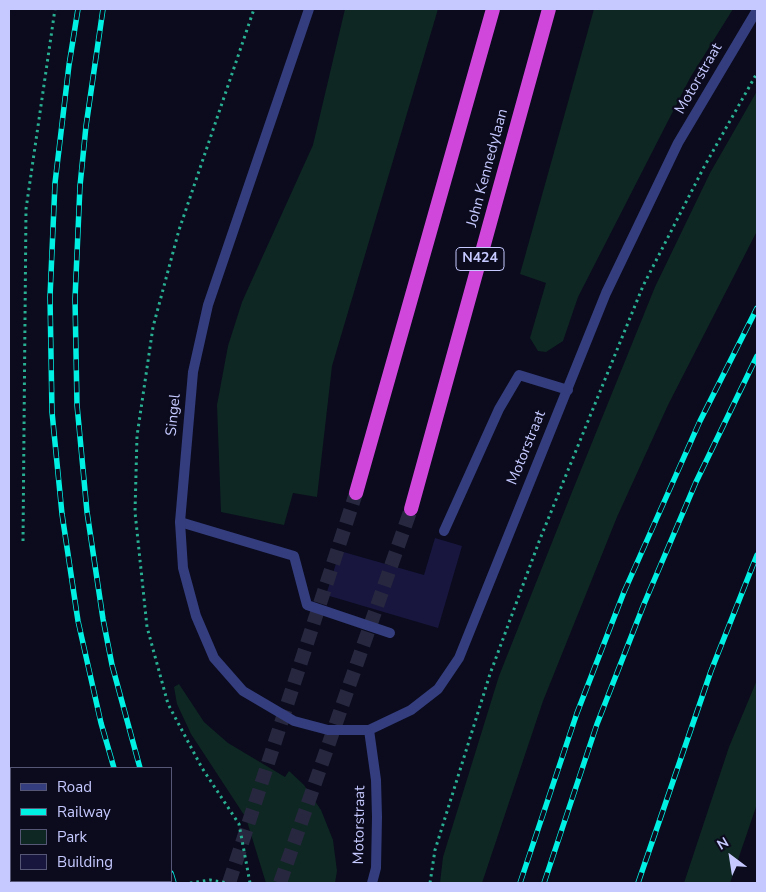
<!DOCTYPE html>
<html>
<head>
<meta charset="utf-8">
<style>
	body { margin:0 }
	#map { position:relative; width:766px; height:892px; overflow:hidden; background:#0b0b1d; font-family:"Nunito Sans",sans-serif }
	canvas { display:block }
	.frame { position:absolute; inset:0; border:10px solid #c6c9ff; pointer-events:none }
	.legend { position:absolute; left:10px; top:767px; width:162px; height:115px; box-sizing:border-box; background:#0b0b1d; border:1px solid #565777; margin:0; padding:6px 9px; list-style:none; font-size:15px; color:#c6c9ff }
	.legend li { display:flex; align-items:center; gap:10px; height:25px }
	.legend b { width:25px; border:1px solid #565777 }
	.north { position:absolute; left:706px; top:832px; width:50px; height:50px; -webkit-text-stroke:4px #0b0b1d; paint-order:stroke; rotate:329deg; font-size:14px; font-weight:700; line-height:20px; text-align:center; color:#c6c9ff }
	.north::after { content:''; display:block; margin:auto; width:18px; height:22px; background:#c6c9ff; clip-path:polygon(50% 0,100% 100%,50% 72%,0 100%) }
</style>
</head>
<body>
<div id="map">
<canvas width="766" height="892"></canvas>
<div class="frame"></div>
<ul class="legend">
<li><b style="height:6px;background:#343d7d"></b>Road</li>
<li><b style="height:6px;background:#00f1e3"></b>Railway</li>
<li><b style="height:14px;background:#0e2722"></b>Park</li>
<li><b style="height:14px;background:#18163e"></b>Building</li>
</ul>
<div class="north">N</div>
</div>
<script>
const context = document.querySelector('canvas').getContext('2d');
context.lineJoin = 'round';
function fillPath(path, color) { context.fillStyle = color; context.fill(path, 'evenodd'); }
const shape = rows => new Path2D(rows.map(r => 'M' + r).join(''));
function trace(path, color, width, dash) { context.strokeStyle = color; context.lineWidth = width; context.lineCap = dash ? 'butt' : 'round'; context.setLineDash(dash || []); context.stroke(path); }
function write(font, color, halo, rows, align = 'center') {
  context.font = font + ' "Nunito Sans",sans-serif'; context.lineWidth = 4.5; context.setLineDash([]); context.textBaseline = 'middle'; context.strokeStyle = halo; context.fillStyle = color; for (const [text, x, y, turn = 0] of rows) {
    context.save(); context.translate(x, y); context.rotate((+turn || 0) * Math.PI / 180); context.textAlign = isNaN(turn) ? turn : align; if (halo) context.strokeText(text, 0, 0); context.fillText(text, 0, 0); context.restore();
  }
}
const green = shape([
	[345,9,438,9,332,366,317,497,293,493,284,525,221,512,217,405,228,346,242,302,313,145],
	[594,9,733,9,690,78,578,297,563,341,546,352,538,351,530,338,546,283,520,274],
	[757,91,757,231,668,405,617,517,543,701,482,883,440,883,443,857,499,676,572,492,655,287,710,173],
	[757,680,757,804,730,883,684,883,729,747],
	[179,684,204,722,228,743,285,777,289,771,304,785,321,810,333,840,337,871,335,883,266,883,246,818,191,734,177,704,174,687]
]);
const building = shape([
	[435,538,462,546,438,628,326,595,340,551,424,575]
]);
const trunkTunnel = shape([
	[229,883,356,493],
	[280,883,411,509]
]);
const path = shape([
	[23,541,26,209,55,9],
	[9,842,11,846],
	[37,881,39,883],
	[190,883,210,880,228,883],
	[250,883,239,824,202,768,168,704,147,627,135,512,137,436,153,327,179,230,254,9],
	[430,883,435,850,490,674,540,539,643,286,704,167,757,73]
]);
const service = shape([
	[180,522,294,556,307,605,390,633],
	[444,531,499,409,519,375,568,390]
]);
const tertiary = shape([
	[309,9,208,305,193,372,180,522,183,568,196,616,214,658,243,691,294,721,328,730,369,730,411,710,438,689,459,658,606,293,678,143,757,10],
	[369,730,376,780,377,817,376,868,372,883]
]);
const trunk = shape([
	[356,493,493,9],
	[411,509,549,9]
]);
const rail = shape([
	[78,9,69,65,55,183,50,297,52,412,62,514,78,621,101,723,114,768],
	[103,9,86,126,80,186,75,299,77,405,87,512,103,619,112,665,140,768],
	[171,873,174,883],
	[147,881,148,883],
	[520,883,577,713,624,592,700,421,757,308],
	[544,883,597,724,644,604,696,482,757,356],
	[638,883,711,671,757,555]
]);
const shields = [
	[480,259,48]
];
const shieldNames = [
	["N424",480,259]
];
const streetNames = [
	["Motorstraat",699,79,-60],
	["John Kennedylaan",488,168,-75],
	["Singel",174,415,-84],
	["Motorstraat",527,448,-68],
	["Motorstraat",360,825,-89]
];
fillPath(green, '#0e2722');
fillPath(building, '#18163e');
trace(trunkTunnel, '#27283f', 14, [14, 7]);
trace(path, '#29b093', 3, [2.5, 4]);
trace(service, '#343d7d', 10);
trace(tertiary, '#343d7d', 10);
trace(trunk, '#d047dc', 14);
trace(rail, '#00f1e3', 5.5);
trace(rail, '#0b0b1d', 4, [11]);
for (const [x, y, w] of shields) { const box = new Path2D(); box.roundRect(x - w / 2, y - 11.5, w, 23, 4); context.fillStyle = '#0b0b1d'; context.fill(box); trace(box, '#c6c9ff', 1); }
write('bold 14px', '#c6c9ff', null, shieldNames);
write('15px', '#c6c9ff', '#0b0b1d', streetNames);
</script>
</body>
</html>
